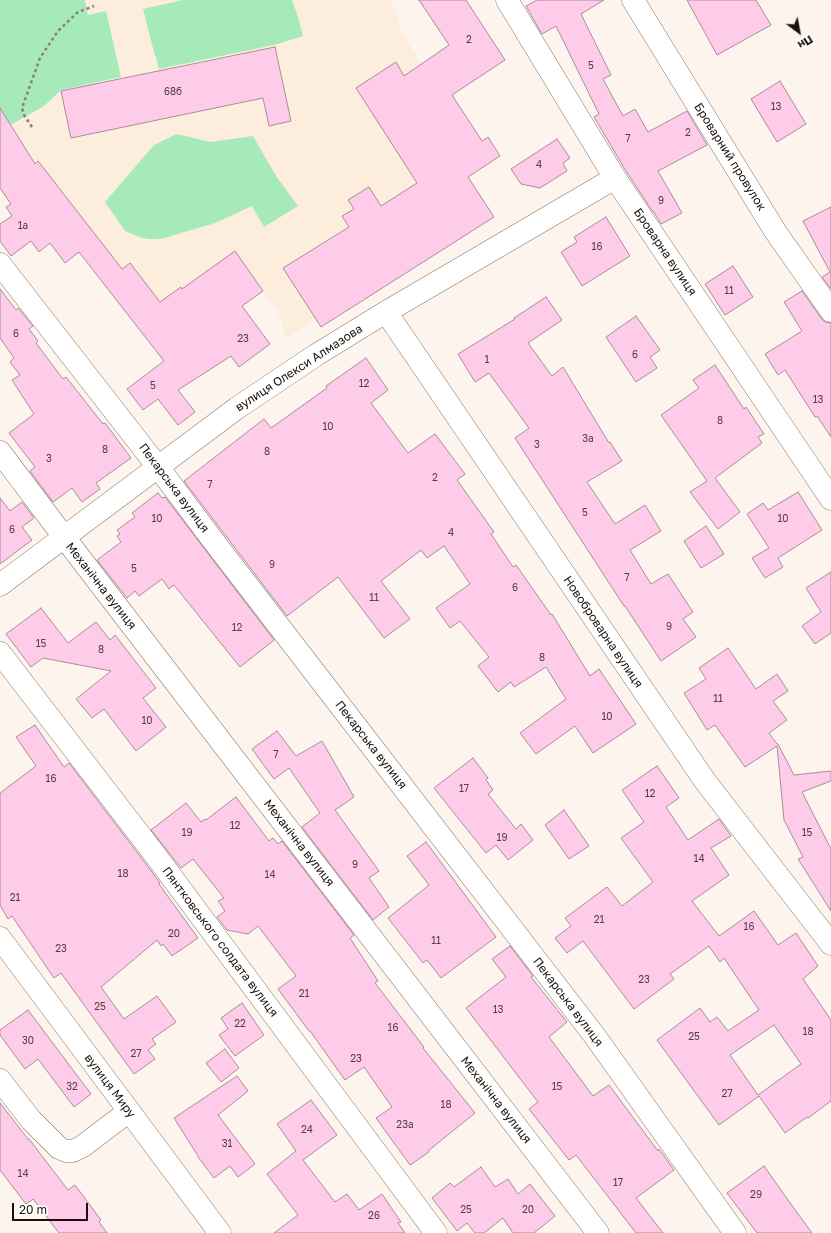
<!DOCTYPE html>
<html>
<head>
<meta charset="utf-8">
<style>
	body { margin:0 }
	#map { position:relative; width:831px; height:1233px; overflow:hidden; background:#fdf5ed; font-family:"Golos Text",sans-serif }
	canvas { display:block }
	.north { position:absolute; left:779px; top:12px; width:40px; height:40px; -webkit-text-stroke:3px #fff; paint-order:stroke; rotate:148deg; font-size:11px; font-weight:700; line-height:16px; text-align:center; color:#19120b }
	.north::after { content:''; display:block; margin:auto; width:14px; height:18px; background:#19120b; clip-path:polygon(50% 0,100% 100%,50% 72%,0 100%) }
	.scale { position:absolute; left:12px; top:1203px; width:76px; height:18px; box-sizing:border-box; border:2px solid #19120b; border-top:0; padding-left:5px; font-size:12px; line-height:14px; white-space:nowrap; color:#19120b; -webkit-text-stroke:3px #fff; paint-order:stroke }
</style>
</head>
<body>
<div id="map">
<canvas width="831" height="1233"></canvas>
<div class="north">Пн</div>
<div class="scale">20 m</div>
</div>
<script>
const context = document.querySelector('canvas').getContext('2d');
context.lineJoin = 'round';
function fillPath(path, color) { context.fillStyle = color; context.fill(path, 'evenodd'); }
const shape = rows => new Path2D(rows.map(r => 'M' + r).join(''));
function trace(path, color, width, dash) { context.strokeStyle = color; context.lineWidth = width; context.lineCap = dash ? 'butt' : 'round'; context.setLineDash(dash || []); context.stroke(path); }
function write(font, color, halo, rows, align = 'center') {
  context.font = font + ' "Golos Text",sans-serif'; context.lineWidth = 4; context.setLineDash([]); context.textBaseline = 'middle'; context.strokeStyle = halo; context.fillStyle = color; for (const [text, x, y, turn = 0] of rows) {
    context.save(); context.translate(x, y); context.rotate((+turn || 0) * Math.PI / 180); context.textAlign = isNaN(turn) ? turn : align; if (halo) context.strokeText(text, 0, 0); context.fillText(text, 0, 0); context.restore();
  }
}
const built = shape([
	[0,0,391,0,402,32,428,75,411,86,494,217,321,327,315,320,285,339,284,328,277,311,249,273,175,323,150,343,55,222,0,155]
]);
const green = shape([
	[0,0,85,0,88,15,106,11,121,77,61,90,44,106,0,131],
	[183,0,292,0,298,17,303,36,274,45,159,69,156,57,155,56,143,9],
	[177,134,210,142,253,136,276,176,298,206,264,227,252,206,215,223,161,239,149,239,142,238,125,231,105,202,154,145]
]);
const building = shape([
	[419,0,466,0,505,60,452,95,482,141,488,137,500,156,468,177,494,217,321,327,283,268,349,227,342,216,354,209,348,200,369,187,381,206,417,183,356,88,396,62,404,76,449,45,419,0],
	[537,0,604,0,581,14,611,75,603,79,623,116,635,109,648,132,687,111,707,145,658,171,682,213,661,224,654,212,653,212,626,171,594,117,599,114,556,26,542,34,526,6,537,0],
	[687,0,756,0,771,25,717,55,687,0],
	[275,47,291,121,269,126,263,98,71,138,61,91,275,47],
	[780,81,806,124,777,142,751,99,780,81],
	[0,108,35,164,38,161,122,269,130,263,160,302,181,287,182,289,235,251,263,291,242,306,270,344,239,367,231,356,178,390,195,412,178,425,158,399,143,410,127,389,164,361,79,252,65,263,50,243,39,252,31,241,11,256,0,241,0,224,12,216,6,207,11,204,0,188,0,108],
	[557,139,570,158,563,163,567,171,540,188,521,184,511,169,557,139],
	[831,207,831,289,822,277,830,272,803,221,831,207],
	[606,217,630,256,582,286,561,252,577,242,574,237,606,217],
	[733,266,753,297,725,315,705,284,733,266],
	[0,289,16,310,18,308,33,326,29,329,38,341,36,343,63,379,66,377,103,424,105,423,131,458,96,483,100,489,82,502,72,488,53,502,30,471,35,467,9,433,34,414,12,380,20,375,10,362,14,358,0,338,0,289],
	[802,291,821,318,825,322,831,323,831,437,817,416,815,417,785,370,778,375,765,354,802,331,784,302,802,291],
	[546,297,562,320,528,343,552,376,563,367,609,443,610,442,622,461,587,482,615,524,645,505,661,531,630,550,651,584,668,574,693,612,683,619,696,637,661,661,625,606,624,606,515,438,529,428,489,373,475,382,458,354,515,319,514,318,546,297],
	[636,316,660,350,650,357,657,368,636,382,606,337,636,316],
	[366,358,388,390,371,403,408,453,435,434,465,474,457,480,494,532,491,534,513,567,516,565,551,615,552,614,590,676,599,669,636,724,593,753,575,726,536,754,520,733,566,699,546,667,514,687,511,682,498,692,478,666,489,657,460,621,450,628,436,608,470,584,444,546,427,558,421,550,381,581,410,619,384,638,338,577,287,616,184,481,264,419,271,428,327,388,326,386,366,358],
	[715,365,744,409,746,407,764,434,758,437,762,443,715,478,740,512,718,529,690,492,707,481,661,415,699,388,693,380,715,365],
	[798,492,822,530,778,558,783,567,765,578,752,558,769,548,747,514,763,503,768,510,798,492],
	[158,493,162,498,165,497,274,640,240,667,174,585,169,589,162,579,139,596,135,591,127,598,97,560,121,542,117,536,120,534,117,530,135,517,132,513,158,493],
	[0,498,10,511,22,502,34,518,22,527,32,540,0,564,0,498],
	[706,526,724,554,701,568,684,541,706,526],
	[831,572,831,633,815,644,802,626,821,612,806,588,831,572],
	[41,608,68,643,96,622,110,640,115,635,156,688,143,698,166,727,136,751,104,709,92,718,76,699,111,671,43,658,31,667,6,634,41,608],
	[728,648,756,689,777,674,788,691,773,701,787,720,769,733,777,744,778,744,794,775,831,771,831,781,802,792,831,849,831,911,798,859,803,857,784,820,777,746,745,767,715,725,707,730,684,693,706,679,699,668,728,648],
	[35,725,64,767,69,763,146,864,160,883,159,884,198,938,172,956,163,944,161,946,157,940,101,987,124,1019,157,996,176,1022,152,1039,156,1044,148,1050,155,1059,134,1074,61,973,54,978,12,916,8,919,0,905,0,793,36,766,16,737,35,725],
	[277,731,296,756,322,741,354,797,335,810,379,871,369,878,389,907,373,920,302,827,320,813,289,768,274,779,252,749,277,731],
	[473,758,488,778,486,780,493,790,488,794,516,829,521,824,533,840,508,860,496,845,486,853,434,788,473,758],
	[657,766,679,798,666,807,688,840,719,819,731,836,711,848,729,875,692,901,719,936,754,911,778,945,796,933,818,966,803,979,831,1020,831,1101,808,1118,807,1117,785,1133,759,1096,719,1125,657,1040,700,1008,710,1022,717,1017,728,1031,759,1010,724,958,720,962,709,946,670,974,674,979,634,1009,583,941,567,953,555,938,571,926,565,918,607,887,622,906,653,882,621,838,644,822,622,790,657,766],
	[774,1025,801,1064,758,1095,730,1055,774,1025],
	[236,797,269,841,273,838,278,844,282,841,354,935,350,938,378,981,375,983,424,1047,423,1048,475,1113,428,1151,429,1152,410,1165,376,1118,392,1107,364,1067,345,1080,310,1031,309,1031,278,989,296,976,258,926,248,934,227,930,217,917,225,911,218,901,224,898,193,859,181,868,151,830,186,803,201,822,205,819,206,820,236,797],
	[564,810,589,846,569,859,545,825,564,810],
	[426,842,496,937,441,978,427,960,423,963,388,918,429,885,407,856,426,842],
	[510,946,533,976,531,977,567,1022,549,1037,593,1096,609,1085,658,1151,659,1149,674,1170,636,1198,663,1233,636,1233,576,1155,569,1160,529,1109,538,1102,466,1008,506,977,492,959,510,946],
	[242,1003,264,1035,235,1056,219,1035,228,1029,221,1018,242,1003],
	[28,1010,91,1094,74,1107,38,1059,25,1069,0,1035,0,1030,28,1010],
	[225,1049,239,1068,221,1082,206,1063,225,1049],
	[237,1076,248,1091,218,1115,255,1164,238,1177,230,1166,214,1178,198,1157,198,1156,174,1118,237,1076],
	[311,1100,337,1135,303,1160,335,1202,347,1194,359,1210,382,1194,401,1222,398,1223,405,1233,274,1233,298,1215,267,1174,296,1151,277,1124,311,1100],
	[0,1103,28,1139,29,1139,68,1190,75,1185,101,1220,99,1222,107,1233,59,1233,33,1199,26,1204,0,1170,0,1103],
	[764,1166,788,1200,812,1233,757,1233,727,1193,764,1166],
	[481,1167,495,1187,508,1179,518,1194,530,1184,555,1216,534,1233,513,1233,503,1218,484,1233,475,1233,467,1223,457,1231,432,1198,450,1183,454,1187,481,1167]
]);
const path = shape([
	[32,127,24,115,22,108,40,58,58,31,78,12,94,6]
]);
const street = shape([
	[507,0,615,178,831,499],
	[633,0,775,231,831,311],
	[0,264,158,467,218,547,594,1035,735,1233],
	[386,312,705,781,831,944],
	[0,452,64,537,598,1233],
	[0,585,237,408,316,355,386,312,615,178],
	[0,653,156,856,436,1233],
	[0,938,220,1233],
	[0,1080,31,1120,59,1148,66,1151,73,1151,83,1146,129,1111]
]);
const numberNames = [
	["2",469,40],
	["5",591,66],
	["68б",173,92],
	["13",776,107],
	["2",688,133],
	["7",628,139],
	["4",539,165],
	["9",661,201],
	["1а",23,226],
	["16",597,247],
	["11",729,291],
	["6",16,334],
	["23",243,339],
	["6",635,355],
	["1",487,360],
	["12",364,384],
	["5",153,386],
	["13",818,400],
	["8",720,421],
	["10",328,427],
	["3а",588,439],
	["3",537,445],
	["8",105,450],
	["8",267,452],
	["3",49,459],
	["2",435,478],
	["7",210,485],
	["5",585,513],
	["10",157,519],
	["10",783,519],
	["6",12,530],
	["4",451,533],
	["9",272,565],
	["5",134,569],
	["7",627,578],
	["6",515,588],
	["11",374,598],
	["9",669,627],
	["12",237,628],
	["15",41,644],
	["8",101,650],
	["8",542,658],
	["11",718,699],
	["10",607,717],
	["10",147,721],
	["7",276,755],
	["16",51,779],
	["17",464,789],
	["12",650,794],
	["12",235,826],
	["19",187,833],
	["15",807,833],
	["19",502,838],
	["14",699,859],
	["9",355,865],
	["18",123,874],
	["14",270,875],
	["21",15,898],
	["21",599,920],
	["16",749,927],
	["20",174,934],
	["11",436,941],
	["23",61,949],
	["23",644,980],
	["21",304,994],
	["25",100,1007],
	["13",498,1010],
	["22",240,1024],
	["16",393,1028],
	["18",808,1032],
	["25",694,1037],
	["30",28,1041],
	["27",136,1054],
	["23",356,1059],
	["32",72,1087],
	["15",557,1087],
	["27",727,1094],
	["18",446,1105],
	["23а",405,1125],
	["24",307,1130],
	["31",227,1144],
	["14",23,1174],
	["17",618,1183],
	["29",756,1195],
	["25",466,1210],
	["20",528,1210],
	["26",374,1216]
];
const streetNames = [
	["Броварний провулок",730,157,58],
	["Броварна вулиця",665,252,56],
	["вулиця Олекси Алмазова",299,368,-33],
	["Пекарська вулиця",174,488,53],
	["Механічна вулиця",101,586,52],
	["Новоброварна вулиця",603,632,56],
	["Пекарська вулиця",371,745,52],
	["Механічна вулиця",299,843,52],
	["Пянтковського солдата вулиця",220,942,53],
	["Пекарська вулиця",568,1002,53],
	["вулиця Миру",110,1086,53],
	["Механічна вулиця",496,1100,52]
];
fillPath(built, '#fdeddd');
fillPath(green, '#a6eaba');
fillPath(building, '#fecce9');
trace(building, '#a68d9b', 1);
trace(street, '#8a7866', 23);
trace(path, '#888079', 2.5, [3, 3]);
trace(street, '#fff', 22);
write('10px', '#524042', null, numberNames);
write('12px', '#19120b', '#fff', streetNames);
</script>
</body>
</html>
